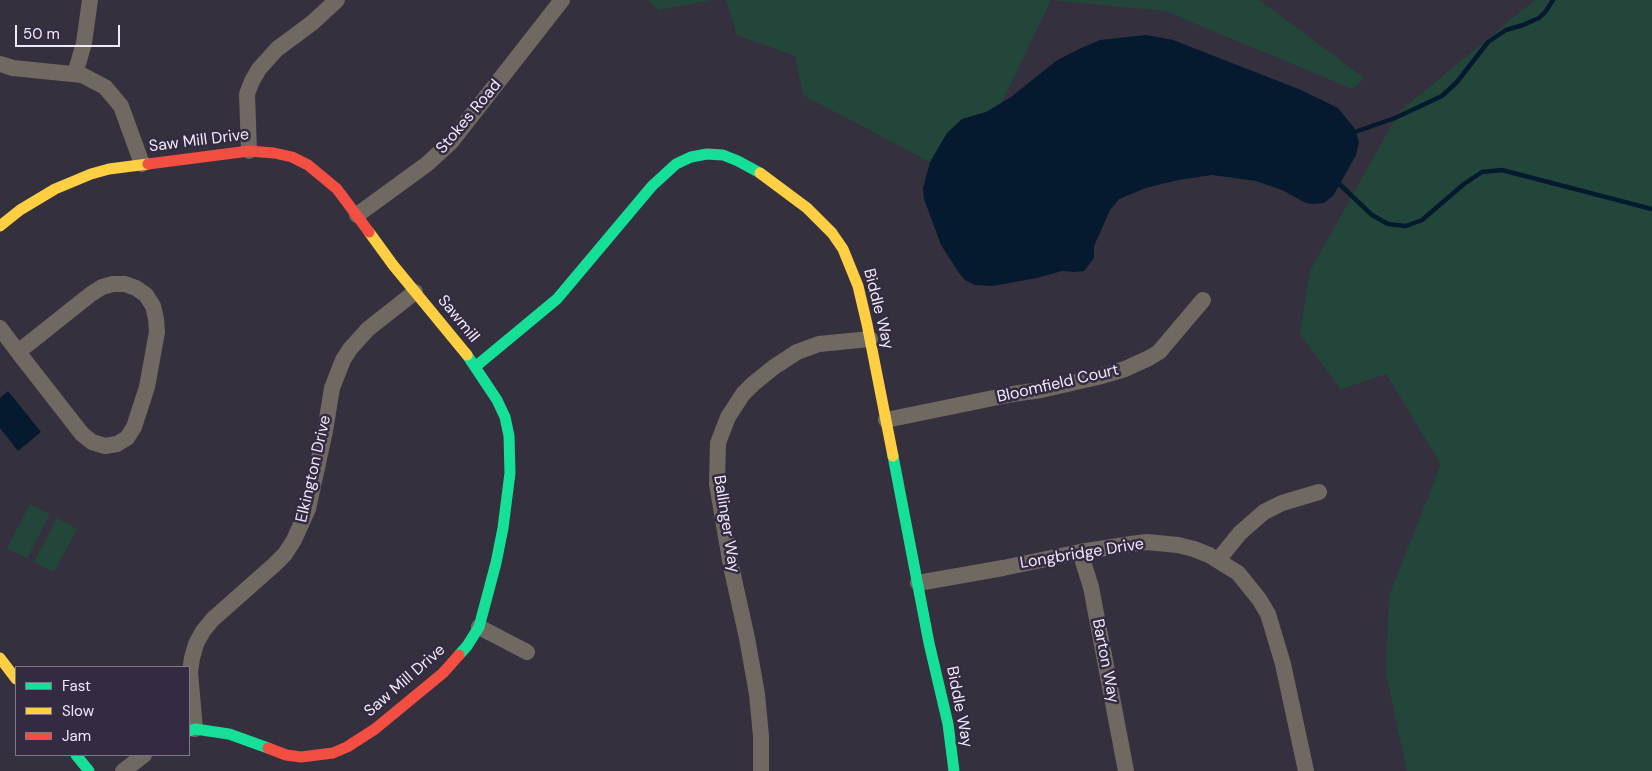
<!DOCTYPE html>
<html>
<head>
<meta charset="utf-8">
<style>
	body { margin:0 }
	#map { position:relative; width:1652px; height:771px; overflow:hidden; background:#35303d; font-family:"DM Sans",sans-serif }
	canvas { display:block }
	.legend { position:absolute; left:15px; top:666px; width:175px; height:90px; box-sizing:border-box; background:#342b42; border:1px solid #7f778b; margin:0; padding:6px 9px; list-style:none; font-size:15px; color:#efeaf9 }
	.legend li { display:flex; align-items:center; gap:10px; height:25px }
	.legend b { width:25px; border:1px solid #7f778b }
	.scale { position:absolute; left:15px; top:25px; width:105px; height:22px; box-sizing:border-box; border:2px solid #efeaf9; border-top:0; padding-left:6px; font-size:15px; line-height:18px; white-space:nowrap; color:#efeaf9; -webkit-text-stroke:4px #342b42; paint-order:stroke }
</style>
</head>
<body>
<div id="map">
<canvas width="1652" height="771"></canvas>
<ul class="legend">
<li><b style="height:6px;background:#16e098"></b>Fast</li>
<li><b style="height:6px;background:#ffcf43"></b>Slow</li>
<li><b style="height:6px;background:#f24e42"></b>Jam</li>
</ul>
<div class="scale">50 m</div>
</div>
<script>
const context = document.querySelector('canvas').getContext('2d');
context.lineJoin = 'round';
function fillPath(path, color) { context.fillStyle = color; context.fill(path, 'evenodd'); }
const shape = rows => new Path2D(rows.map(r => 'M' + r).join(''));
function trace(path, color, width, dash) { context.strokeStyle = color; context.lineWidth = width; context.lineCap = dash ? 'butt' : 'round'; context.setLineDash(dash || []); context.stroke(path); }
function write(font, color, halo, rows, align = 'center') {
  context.font = font + ' "DM Sans",sans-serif'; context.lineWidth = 5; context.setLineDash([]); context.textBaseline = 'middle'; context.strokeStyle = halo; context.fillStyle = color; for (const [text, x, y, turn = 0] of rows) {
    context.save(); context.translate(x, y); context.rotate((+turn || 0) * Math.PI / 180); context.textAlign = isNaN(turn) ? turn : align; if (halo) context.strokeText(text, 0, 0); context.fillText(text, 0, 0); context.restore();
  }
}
const green = shape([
	[648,0,711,0,659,10],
	[726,0,1259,0,1364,78,1353,89,1165,11,1051,0,1002,102,930,162,803,95,795,56,737,35],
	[1535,0,1652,0,1652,771,1407,771,1386,673,1389,596,1441,464,1386,374,1341,389,1300,334,1310,271,1399,112],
	[30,504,50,514,27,558,7,548],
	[57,518,77,529,54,572,34,562]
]);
const water = shape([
	[1146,35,1173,40,1301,90,1338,108,1355,129,1359,142,1356,155,1333,196,1324,203,1312,204,1306,203,1282,190,1256,181,1212,175,1178,180,1146,188,1119,199,1110,210,1099,235,1094,246,1094,258,1084,271,1074,272,1062,271,1037,278,992,286,975,285,965,280,959,273,941,245,924,199,923,189,930,162,947,133,962,119,986,112,1011,97,1056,61,1077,50,1100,40],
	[8,391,41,432,18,451,0,428,0,398]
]);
const stream = shape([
	[1352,133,1395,118,1442,96,1457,82,1488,42,1506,30,1523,25,1539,18,1546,11,1553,0],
	[1335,180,1372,215,1388,224,1406,226,1422,220,1464,184,1482,172,1502,170,1652,209]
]);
const street = shape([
	[0,64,13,68,82,75,105,87,121,106,142,164],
	[75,74,84,43,90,0],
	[249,151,247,94,252,81,259,69,277,49,312,23,337,0],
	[357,215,427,164,451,142,562,0],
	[0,328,18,352,82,434,92,442,105,446,117,444,127,438,134,427,147,387,157,332,156,319,153,306,146,295,136,288,125,284,113,284,102,287,91,294,18,352],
	[886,420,1013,394,1041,390,1098,377,1125,369,1149,358,1159,352,1203,300],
	[1080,552,1091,587,1126,771],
	[1218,560,1240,533,1264,512,1282,503,1319,492],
	[918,583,1003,568,1080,552,1131,544,1147,542,1178,545,1194,549,1209,555,1238,573,1259,599,1268,614,1283,664,1306,771],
	[479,627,527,652],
	[195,729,190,672,192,658,196,644,203,631,213,619,274,565,285,554,294,540,308,509,325,431,332,388,343,360,350,349,368,329,415,292],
	[123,771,144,755],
	[761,771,761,736,757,694,747,638,731,566,717,484,718,443,728,417,743,394,753,384,774,367,797,352,819,344,870,339]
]);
const fast = shape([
	[475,367,557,299,652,186,676,164,691,157,707,154,723,155,738,161,760,173],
	[893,456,929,643,948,724,954,771],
	[459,655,467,646,479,627,496,563,503,528,510,473,509,436,505,417,497,400,467,355],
	[189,731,195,729,229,734,268,748],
	[76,755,89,771]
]);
const slow = shape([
	[760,173,807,208,832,233,843,249,858,286,867,324,893,456],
	[0,226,20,210,55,189,91,174,109,169,148,164],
	[369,232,393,265,467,355],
	[0,658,16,679]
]);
const jam = shape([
	[148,164,249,151,274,153,292,157,308,165,337,189,369,232],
	[268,748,286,755,301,757,333,753,347,747,375,729,443,673,459,655]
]);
const streetNames = [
	["Stokes Road",469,117,-50],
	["Saw Mill Drive",199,141,-7],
	["Biddle Way",878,309,76],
	["Sawmill",458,319,51],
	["Bloomfield Court",1058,384,-13],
	["Elkington Drive",314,469,-77],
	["Ballinger Way",726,524,81],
	["Longbridge Drive",1082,554,-9],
	["Barton Way",1105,661,79],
	["Saw Mill Drive",405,681,-41],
	["Biddle Way",959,707,79]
];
fillPath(green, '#22473a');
fillPath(water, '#051a2e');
trace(stream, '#051a2e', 4.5);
trace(street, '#706961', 16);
trace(fast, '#16e098', 11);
trace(slow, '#ffcf43', 11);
trace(jam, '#f24e42', 11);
write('16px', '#efeaf9', '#342b42', streetNames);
</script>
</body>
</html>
